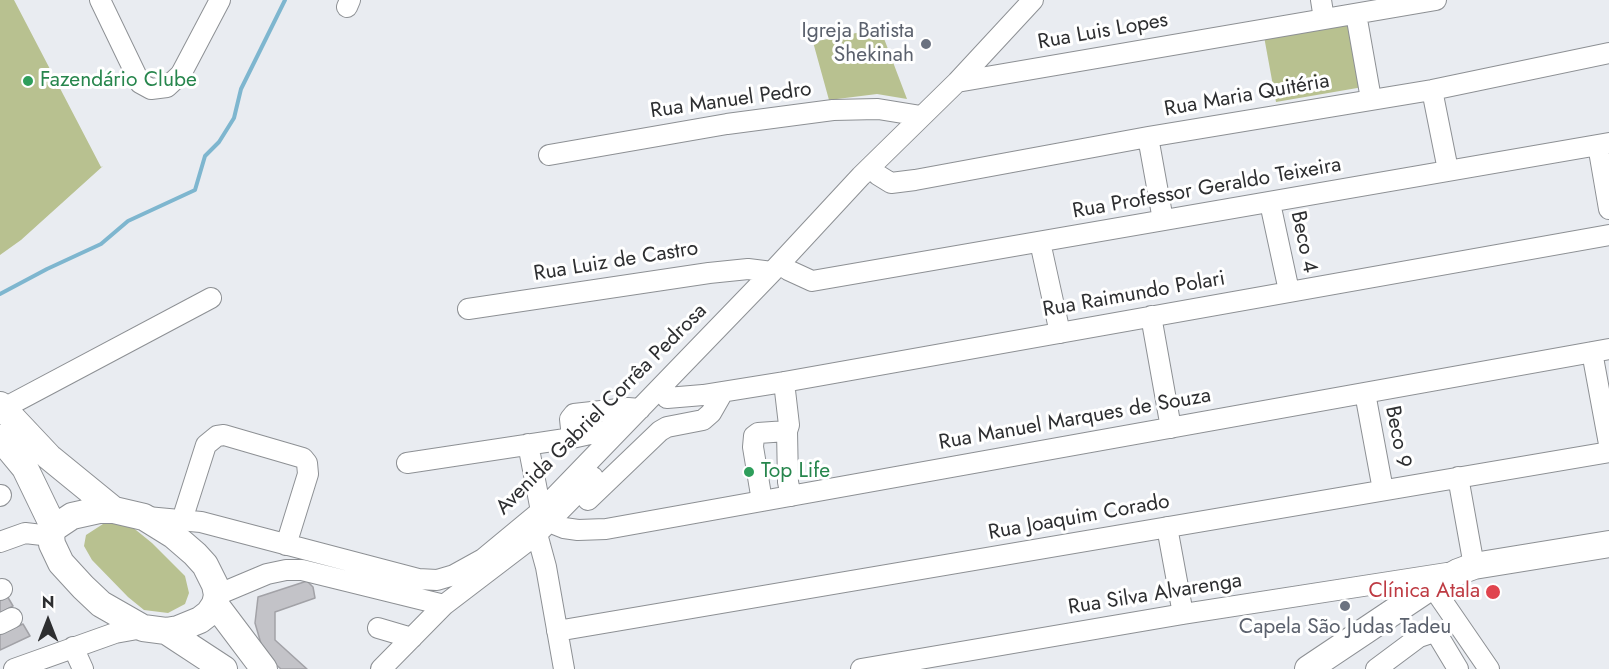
<!DOCTYPE html>
<html>
<head>
<meta charset="utf-8">
<style>
	body { margin:0 }
	#map { position:relative; width:1609px; height:669px; overflow:hidden; background:#e9ecf1; font-family:Jost,sans-serif }
	canvas { display:block }
	.north { position:absolute; left:18px; top:591px; width:60px; height:60px; -webkit-text-stroke:4px #fff; paint-order:stroke; rotate:0deg; font-size:16px; font-weight:700; line-height:24px; text-align:center; color:#2d2e30 }
	.north::after { content:''; display:block; margin:auto; width:21px; height:27px; background:#2d2e30; clip-path:polygon(50% 0,100% 100%,50% 72%,0 100%) }
</style>
</head>
<body>
<div id="map">
<canvas width="1609" height="669"></canvas>
<div class="north">N</div>
</div>
<script>
const context = document.querySelector('canvas').getContext('2d');
context.lineJoin = 'round';
function fillPath(path, color) { context.fillStyle = color; context.fill(path, 'evenodd'); }
const shape = rows => new Path2D(rows.map(r => 'M' + r).join(''));
function trace(path, color, width, dash) { context.strokeStyle = color; context.lineWidth = width; context.lineCap = dash ? 'butt' : 'round'; context.setLineDash(dash || []); context.stroke(path); }
function write(font, color, halo, rows, align = 'center') {
  context.font = font + ' Jost,sans-serif'; context.lineWidth = 6; context.setLineDash([]); context.textBaseline = 'middle'; context.strokeStyle = halo; context.fillStyle = color; for (const [text, x, y, turn = 0] of rows) {
    context.save(); context.translate(x, y); context.rotate((+turn || 0) * Math.PI / 180); context.textAlign = isNaN(turn) ? turn : align; if (halo) context.strokeText(text, 0, 0); context.fillText(text, 0, 0); context.restore();
  }
}
const green = shape([
	[0,0,14,0,101,167,103,166,21,240,0,255],
	[1349,17,1363,87,1276,102,1263,31],
	[880,28,907,99,877,94,829,100,813,42],
	[116,521,131,526,152,543,185,576,189,593,185,604,168,613,144,610,128,597,92,560,84,546,86,535,103,524]
]);
const stream = shape([
	[0,294,47,269,101,244,128,221,195,190,205,156,219,142,234,118,241,89,285,0]
]);
const building = shape([
	[307,581,313,587,315,598,275,612,275,640,307,669,281,669,264,654,255,623,258,597,307,581],
	[6,594,13,606,0,613,0,597,6,594],
	[23,624,30,636,0,650,0,634,23,624]
]);
const minor = shape([
	[100,0,140,83,151,89,167,87,181,74,220,0],
	[1321,0,1324,19],
	[347,7,350,0],
	[1356,14,1371,99],
	[957,82,1436,0],
	[1432,90,1448,170],
	[1148,137,1163,220],
	[1598,145,1609,209],
	[549,155,727,124,833,110,878,109,921,116],
	[878,175,891,183,915,180,1148,137,1432,90,1609,53],
	[1270,203,1289,291],
	[1040,242,1060,333],
	[788,270,812,281,1609,143],
	[468,309,709,273,748,269,772,272],
	[1151,316,1171,428],
	[1592,352,1609,444],
	[784,382,789,425,787,431,788,482,791,496],
	[1365,393,1383,490],
	[667,398,703,395,784,382,1609,235],
	[4,408,211,298],
	[572,438,570,419,574,414,628,408,640,409],
	[528,444,541,511],
	[407,463,572,438,622,427],
	[1458,477,1474,566],
	[0,496,1,495],
	[588,500,660,431,667,427,703,420,711,413,723,392],
	[762,501,753,447,754,436,758,433,787,431],
	[147,517,201,522,418,579,437,580,454,575,483,559,541,511,772,272,861,176,957,82,1033,0],
	[182,520,206,445,217,436,224,435,303,458,307,463,308,474,286,545],
	[549,522,564,528,578,530,606,529,1609,349],
	[1167,527,1183,614],
	[537,534,546,567,564,669],
	[0,542,25,533,51,536],
	[1432,586,1489,669],
	[0,590,2,589],
	[217,595,267,574,286,570,302,570,444,605],
	[0,624,12,618],
	[378,628,412,638],
	[557,631,1609,452],
	[73,647,83,669],
	[14,669,115,633,143,628],
	[381,669,444,605,537,534,593,477],
	[861,669,1183,614,1447,573],
	[1376,669,1419,637,1431,633,1437,634,1458,669]
]);
const major = shape([
	[0,405,49,457,114,510],
	[0,438,25,468,54,528],
	[99,510,114,510,144,517,173,535,195,554,205,565,215,585,217,595,215,604,209,613,200,620,178,629,166,631,143,628,101,604,83,587,61,563,52,544,51,536,54,528,72,516,99,510],
	[215,604,264,669],
	[166,631,224,669],
	[1308,669,1432,586,1458,572,1474,566,1609,544]
]);
const markers = [
	[926,44,6,"#6b7280"],
	[28,81,6,"#2e9e5b"],
	[749,472,6,"#2e9e5b"],
	[1493,592,8,"#e0444e"],
	[1345,606,6,"#6b7280"]
];
const worshipNames = [
	["Igreja Batista",914,32],
	["Shekinah",914,56],
	["Capela São Judas Tadeu",1345,628,"center"]
];
const streetNames = [
	["Rua Luis Lopes",1103,32,-10],
	["Rua Maria Quitéria",1247,96,-10],
	["Rua Manuel Pedro",731,101,-8],
	["Rua Professor Geraldo Teixeira",1207,189,-10],
	["Beco 4",1303,242,78],
	["Rua Luiz de Castro",616,262,-9],
	["Rua Raimundo Polari",1134,295,-10],
	["Avenida Gabriel Corrêa Pedrosa",602,410,-45],
	["Rua Manuel Marques de Souza",1075,420,-10],
	["Beco 9",1397,437,79],
	["Rua Joaquim Corado",1079,518,-10],
	["Rua Silva Alvarenga",1155,595,-9]
];
const leisureNames = [
	["Fazendário Clube",40,81],
	["Top Life",761,472]
];
const healthNames = [
	["Clínica Atala",1480,592]
];
fillPath(green, '#b8c190');
trace(stream, '#7eb6cf', 4);
fillPath(building, '#c3c3c8');
trace(building, '#a2a2a7', 1.5);
trace(minor, '#8d9094', 22);
trace(major, '#8d9094', 28);
trace(minor, '#fff', 20);
trace(major, '#fff', 26);
for (const [x, y, r, color] of markers) { const dot = new Path2D(); dot.arc(x, y, r, 0, 2 * Math.PI); context.fillStyle = color; context.fill(dot); trace(dot, '#fff', 2); }
write('21px', '#5b616d', '#fff', worshipNames, 'right');
write('21px', '#2d2e30', '#fff', streetNames);
write('21px', '#27864d', '#fff', leisureNames, 'left');
write('21px', '#be3a42', '#fff', healthNames, 'right');
</script>
</body>
</html>
